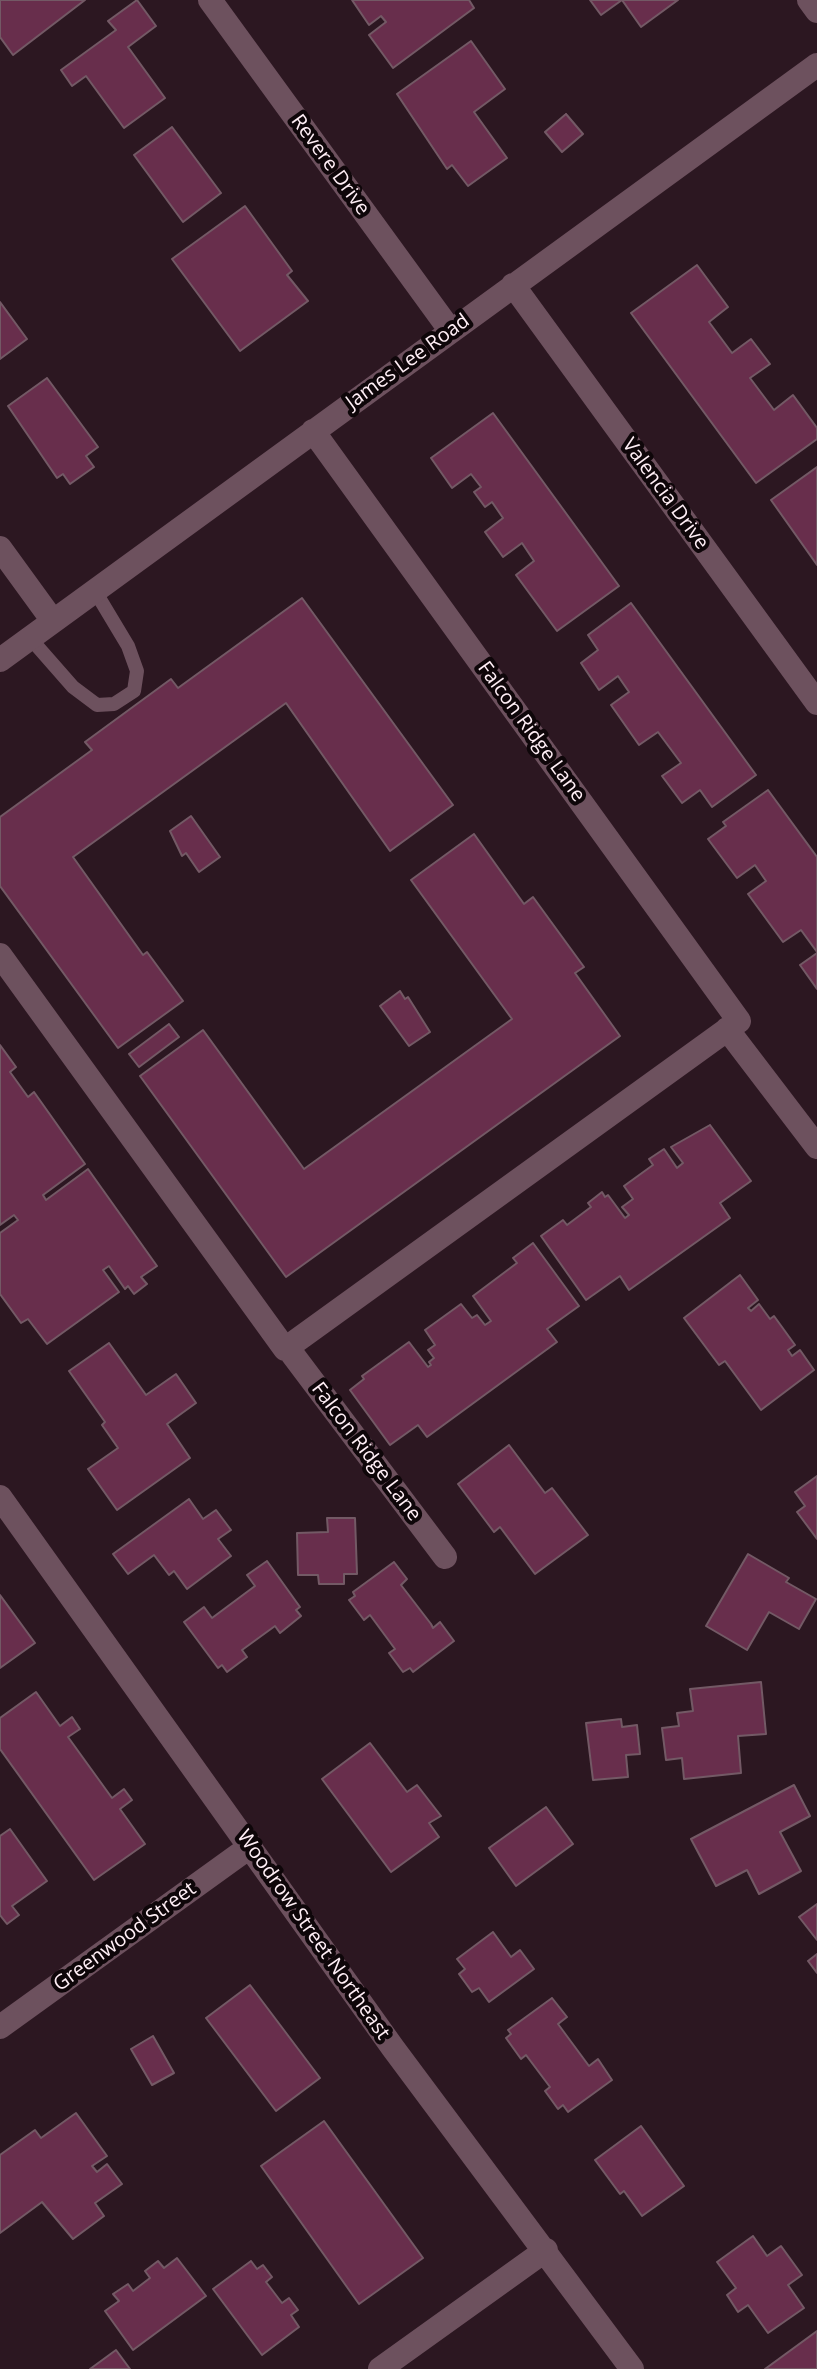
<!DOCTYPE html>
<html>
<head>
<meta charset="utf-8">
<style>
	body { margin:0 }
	canvas { display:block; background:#2c1721 }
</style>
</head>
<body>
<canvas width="817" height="2369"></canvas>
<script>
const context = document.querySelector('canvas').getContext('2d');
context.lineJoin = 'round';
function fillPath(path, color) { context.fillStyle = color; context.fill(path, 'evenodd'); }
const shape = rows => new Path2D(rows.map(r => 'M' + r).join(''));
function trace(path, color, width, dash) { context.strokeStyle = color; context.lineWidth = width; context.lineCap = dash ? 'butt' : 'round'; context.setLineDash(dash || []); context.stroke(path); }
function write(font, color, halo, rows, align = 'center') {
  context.font = font + ' "Open Sans",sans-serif'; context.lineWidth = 8; context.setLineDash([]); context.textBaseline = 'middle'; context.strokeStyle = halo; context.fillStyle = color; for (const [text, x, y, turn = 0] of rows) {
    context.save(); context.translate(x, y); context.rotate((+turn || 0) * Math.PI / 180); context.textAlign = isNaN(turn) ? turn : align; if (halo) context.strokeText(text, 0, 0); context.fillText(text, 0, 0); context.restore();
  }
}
const building = shape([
	[0,0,85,0,13,55,0,37,0,0],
	[137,0,156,26,128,47,165,98,124,128,86,76,72,86,61,70,116,30,108,21,137,0],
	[352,0,469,0,474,8,393,68,369,35,386,22,381,16,369,25,352,0],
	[590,0,622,0,601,15,590,0],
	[622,0,678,0,641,27,622,0],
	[471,41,505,89,474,112,507,158,468,186,452,165,447,169,397,94,471,41],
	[566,114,583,134,562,152,545,132,566,114],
	[172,127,221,193,183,222,134,155,172,127],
	[245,206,292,271,287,275,308,301,240,351,172,259,245,206],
	[697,265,728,307,709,322,732,353,751,339,770,364,750,378,774,410,793,395,817,428,817,439,756,483,631,313,697,265],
	[0,302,27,339,0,359,0,302],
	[47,378,98,447,86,456,94,467,70,484,63,474,57,478,8,406,47,378],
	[493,413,619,586,557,631,516,575,534,561,522,543,503,557,485,532,503,518,492,502,485,507,474,492,481,487,471,474,452,488,431,458,493,413],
	[817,467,817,565,771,500,817,467],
	[302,598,453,805,390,851,286,703,73,857,143,955,147,952,183,1001,118,1048,0,886,0,817,92,750,85,742,171,679,178,688,302,598],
	[631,603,756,775,712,807,700,790,682,803,662,776,681,763,658,732,639,745,611,705,629,692,618,676,599,690,581,663,598,650,588,635,631,603],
	[768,790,817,857,817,952,801,930,783,942,748,894,766,881,755,865,737,878,708,839,726,826,723,822,768,790],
	[191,816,220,857,199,872,186,853,182,856,170,831,191,816],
	[474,834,524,904,533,897,584,967,575,973,620,1036,286,1277,140,1076,203,1030,304,1169,512,1019,411,880,474,834],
	[817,953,817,989,800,965,817,953],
	[400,991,405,999,408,997,430,1032,409,1046,380,1006,400,991],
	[169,1024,179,1037,139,1067,129,1054,169,1024],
	[0,1045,16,1067,10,1072,28,1097,34,1092,85,1164,43,1195,46,1200,88,1169,157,1266,141,1277,147,1284,134,1294,128,1286,125,1289,109,1266,103,1270,119,1292,47,1344,28,1319,21,1323,0,1294,0,1233,18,1220,14,1215,0,1225,0,1045],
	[710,1125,751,1181,720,1203,730,1218,629,1290,620,1276,586,1300,541,1236,563,1220,567,1225,591,1207,588,1203,602,1192,605,1197,608,1195,625,1218,629,1215,622,1207,633,1199,624,1186,653,1165,649,1159,664,1149,677,1168,683,1163,671,1147,710,1125],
	[533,1243,579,1306,547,1329,557,1342,427,1437,418,1425,390,1445,350,1390,364,1379,362,1376,409,1342,428,1367,431,1365,429,1362,434,1358,428,1350,435,1345,425,1330,461,1304,472,1318,477,1315,485,1325,491,1321,473,1296,517,1263,513,1258,533,1243],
	[740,1275,758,1300,748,1308,751,1311,759,1304,770,1319,774,1316,795,1345,788,1350,792,1356,800,1350,814,1370,761,1410,725,1361,719,1365,684,1318,740,1275],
	[109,1343,146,1395,176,1374,196,1403,167,1424,190,1458,117,1510,88,1469,118,1448,102,1425,105,1422,69,1371,109,1343],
	[509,1445,545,1493,552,1488,588,1535,535,1574,500,1527,494,1532,458,1484,509,1445],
	[817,1476,817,1539,797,1512,805,1506,795,1492,817,1476],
	[189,1499,203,1519,216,1510,231,1530,218,1539,231,1556,187,1589,174,1571,169,1575,154,1555,128,1574,113,1554,189,1499],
	[327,1518,355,1518,357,1574,344,1574,344,1584,319,1584,318,1575,298,1575,297,1533,328,1532,327,1518],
	[748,1554,789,1578,786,1582,816,1599,799,1629,769,1612,747,1650,706,1626,748,1554],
	[267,1561,300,1607,296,1610,301,1616,280,1633,275,1626,242,1650,247,1657,227,1672,222,1665,218,1668,184,1622,204,1607,212,1618,255,1586,247,1575,267,1561],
	[394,1562,407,1579,401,1585,431,1624,433,1628,440,1622,454,1641,413,1672,410,1668,403,1672,389,1653,395,1649,370,1615,364,1620,349,1600,355,1596,353,1592,394,1562],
	[0,1595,35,1643,0,1668,0,1595],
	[761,1682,766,1734,738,1736,741,1773,684,1779,682,1758,666,1760,662,1728,679,1726,677,1713,693,1711,690,1689,761,1682],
	[36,1692,60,1726,72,1717,80,1729,68,1737,112,1798,124,1789,132,1800,120,1809,145,1844,94,1880,0,1749,0,1718,36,1692],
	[621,1719,622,1727,637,1725,640,1754,626,1755,628,1777,593,1780,586,1723,621,1719],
	[370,1743,407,1792,417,1785,441,1816,429,1823,439,1837,391,1872,322,1779,370,1743],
	[794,1785,810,1816,780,1832,801,1871,759,1894,747,1870,716,1886,691,1839,794,1785],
	[546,1807,573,1844,516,1886,489,1848,546,1807],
	[10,1829,47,1881,12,1906,19,1915,7,1924,0,1915,0,1836,10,1829],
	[817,1904,817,1940,799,1917,817,1904],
	[493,1932,511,1957,520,1950,534,1969,489,2002,479,1988,472,1992,459,1974,465,1969,457,1959,493,1932],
	[817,1954,817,1973,808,1961,817,1954],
	[250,1985,320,2078,276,2111,206,2018,250,1985],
	[552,1998,567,2017,558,2024,589,2066,598,2059,612,2080,568,2112,563,2105,558,2109,545,2091,550,2087,526,2055,521,2059,506,2038,511,2034,508,2030,552,1998],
	[153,2036,174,2073,152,2085,131,2049,153,2036],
	[76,2113,107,2156,92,2166,97,2172,107,2164,122,2184,95,2203,104,2216,73,2239,42,2202,0,2233,0,2155,35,2130,41,2138,76,2113],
	[324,2121,423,2258,359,2304,261,2166,324,2121],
	[641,2126,684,2186,642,2216,624,2191,620,2194,595,2160,641,2126],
	[753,2236,767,2256,781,2246,802,2275,788,2285,804,2308,768,2333,748,2305,738,2312,727,2295,736,2288,717,2262,753,2236],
	[177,2258,206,2296,133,2350,105,2311,119,2301,113,2294,128,2284,133,2291,150,2278,145,2271,158,2261,164,2268,177,2258],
	[251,2261,257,2269,263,2265,272,2277,266,2282,282,2303,289,2298,298,2310,291,2315,299,2327,262,2355,213,2289,251,2261],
	[817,2331,817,2369,765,2369,817,2331],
	[116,2350,130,2369,90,2369,116,2350]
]);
const lane = shape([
	[30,638,73,687,97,705,114,704,134,691,137,671,128,646,95,591]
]);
const street = shape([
	[210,0,450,330],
	[809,0,817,11],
	[513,285,817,703],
	[0,548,53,621],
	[0,660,817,65],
	[0,955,285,1349,739,1021,313,431],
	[727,1029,817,1147],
	[287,1347,445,1557],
	[0,1497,393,2048,632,2369],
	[0,2027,251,1846],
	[380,2369,546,2250]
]);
const streetNames = [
	["Revere Drive",330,165,54],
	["James Lee Road",408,362,-36],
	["Valencia Drive",665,494,54],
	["Falcon Ridge Lane",531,732,54],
	["Falcon Ridge Lane",366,1452,53],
	["Woodrow Street Northeast",313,1935,55],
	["Greenwood Street",125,1937,-36]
];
fillPath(building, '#682e4c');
trace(building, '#735965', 2);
trace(lane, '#6d515e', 14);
trace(street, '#6d515e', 24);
write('20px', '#ffeff6', '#0e0609', streetNames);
</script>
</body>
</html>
